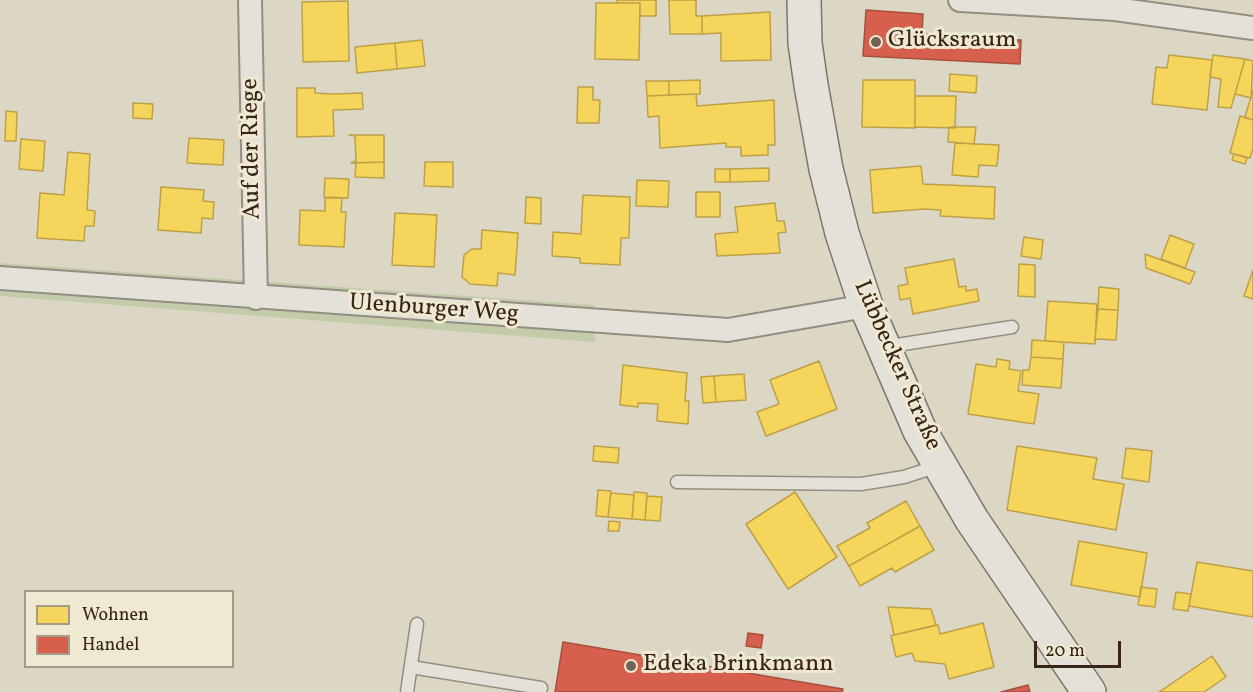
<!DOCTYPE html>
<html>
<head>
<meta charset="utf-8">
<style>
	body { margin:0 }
	#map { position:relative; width:1253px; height:692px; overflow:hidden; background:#dcd7c4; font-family:Vollkorn,serif }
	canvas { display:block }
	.legend { position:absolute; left:24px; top:590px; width:210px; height:78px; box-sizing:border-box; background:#efe9d2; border:2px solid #a69a88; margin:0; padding:8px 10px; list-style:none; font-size:18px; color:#382418 }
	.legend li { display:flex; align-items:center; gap:12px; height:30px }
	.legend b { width:30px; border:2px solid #a69a88 }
	.scale { position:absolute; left:1034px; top:641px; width:87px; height:27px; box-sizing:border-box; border:3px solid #382418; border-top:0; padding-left:8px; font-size:18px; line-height:21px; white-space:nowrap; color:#382418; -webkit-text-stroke:4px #efe9d2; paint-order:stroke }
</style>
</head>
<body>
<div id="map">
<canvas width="1253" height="692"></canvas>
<ul class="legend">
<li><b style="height:16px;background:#f6d55c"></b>Wohnen</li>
<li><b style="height:16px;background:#d6604d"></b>Handel</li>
</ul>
<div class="scale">20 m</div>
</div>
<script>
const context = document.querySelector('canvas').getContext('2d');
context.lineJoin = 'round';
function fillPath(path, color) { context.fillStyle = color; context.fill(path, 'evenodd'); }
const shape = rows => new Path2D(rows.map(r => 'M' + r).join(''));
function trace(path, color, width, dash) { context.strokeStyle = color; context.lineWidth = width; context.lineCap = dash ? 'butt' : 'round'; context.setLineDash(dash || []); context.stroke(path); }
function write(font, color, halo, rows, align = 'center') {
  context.font = font + ' Vollkorn,serif'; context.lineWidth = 6; context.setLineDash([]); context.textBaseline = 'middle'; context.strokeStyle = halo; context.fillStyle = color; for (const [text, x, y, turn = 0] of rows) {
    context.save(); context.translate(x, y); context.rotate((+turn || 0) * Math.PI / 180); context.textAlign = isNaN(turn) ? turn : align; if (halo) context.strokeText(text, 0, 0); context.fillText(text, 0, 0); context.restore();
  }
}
const green = shape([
	[0,263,594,305,595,342,0,296]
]);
const homes = shape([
	[617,0,656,0,656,16,640,16,640,3,616,3,617,0],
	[669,0,696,0,696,16,702,16,702,34,670,34,669,0],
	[348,1,349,61,303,62,302,2,348,1],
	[596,3,640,3,639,60,595,59,596,3],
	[770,12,771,60,721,61,721,33,702,34,702,16,770,12],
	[422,40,425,66,397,69,395,43,422,40],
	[395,43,397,69,357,73,355,47,395,43],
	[1169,55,1212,60,1207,110,1152,104,1156,67,1167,68,1169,55],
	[1213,55,1245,59,1231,108,1218,107,1221,79,1210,77,1213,55],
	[1245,59,1253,61,1251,98,1235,94,1245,59],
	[950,74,977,76,976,93,949,91,950,74],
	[700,80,700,94,669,95,669,81,700,80],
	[863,80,915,80,915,128,862,127,863,80],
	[646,81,669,81,669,95,647,96,646,81],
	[578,87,593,87,593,100,600,100,599,123,577,123,578,87],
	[297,88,315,88,315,93,333,94,362,93,363,109,333,110,334,136,297,137,297,88],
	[1253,90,1253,120,1245,117,1253,90],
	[696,94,697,106,774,100,775,145,768,145,768,155,741,156,741,147,726,147,726,143,660,148,659,116,648,117,647,96,696,94],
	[915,96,956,96,955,128,915,127,915,96],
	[133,103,153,104,152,119,133,118,133,103],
	[6,111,17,112,16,141,5,141,6,111],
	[1240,116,1253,120,1253,149,1250,158,1230,153,1240,116],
	[949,127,976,127,974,144,948,142,949,127],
	[349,135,384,135,384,162,351,163,356,161,355,136,349,135],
	[189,138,224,140,223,165,187,163,189,138],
	[21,139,45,141,43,171,19,169,21,139],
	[955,143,999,145,997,166,979,165,978,177,952,175,955,143],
	[68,152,90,154,87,210,95,211,94,226,85,226,84,241,37,238,40,193,64,195,68,152],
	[1234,154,1247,158,1245,164,1232,160,1234,154],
	[384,162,384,178,355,177,356,163,384,162],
	[425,162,453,162,453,187,424,186,425,162],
	[921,166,923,184,995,187,994,219,940,216,941,210,924,209,873,213,870,170,921,166],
	[769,168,769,181,730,182,730,169,769,168],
	[715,169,730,169,730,182,715,182,715,169],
	[325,178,349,179,348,198,324,197,325,178],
	[637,180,669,181,668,207,636,206,637,180],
	[161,187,204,190,203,201,214,202,213,219,202,218,201,233,158,230,161,187],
	[696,192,720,192,720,217,696,217,696,192],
	[583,195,630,197,629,238,621,238,620,265,580,263,580,258,552,256,553,232,581,234,583,195],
	[526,197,541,198,541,224,525,223,526,197],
	[325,198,342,198,341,212,346,212,344,247,299,245,300,210,325,211,325,198],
	[775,203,777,221,784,221,786,232,778,233,780,253,717,256,715,234,738,232,735,207,775,203],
	[395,213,437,215,434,267,392,265,395,213],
	[482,230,518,233,515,275,498,273,497,286,470,284,462,277,464,255,472,249,481,249,482,230],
	[1170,235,1194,244,1185,268,1161,259,1170,235],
	[1024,237,1043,240,1041,259,1021,256,1024,237],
	[1145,254,1195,272,1190,284,1146,268,1145,254],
	[954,259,959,287,966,286,966,291,977,289,979,301,913,314,910,298,900,300,898,286,908,284,905,268,954,259],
	[1019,264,1035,265,1035,297,1018,296,1019,264],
	[1253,270,1253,299,1244,296,1253,270],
	[1099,287,1119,289,1118,310,1098,309,1099,287],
	[1048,301,1097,304,1095,344,1045,341,1048,301],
	[1098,309,1118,310,1116,340,1095,339,1098,309],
	[1032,340,1064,342,1063,359,1031,357,1032,340],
	[1031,357,1063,359,1061,388,1022,385,1023,370,1029,370,1031,357],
	[997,359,1010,361,1009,369,1021,371,1018,391,1039,394,1034,424,968,414,976,364,996,367,997,359],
	[819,361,837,409,766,436,757,412,779,404,770,380,819,361],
	[623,365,687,373,685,401,689,401,688,424,657,421,658,404,638,403,638,407,620,405,623,365],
	[744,374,746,400,716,402,714,376,744,374],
	[714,376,716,402,703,403,701,377,714,376],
	[594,446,619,448,618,463,593,461,594,446],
	[1017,446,1097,458,1093,479,1124,484,1116,530,1007,510,1017,446],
	[1126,448,1152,451,1149,482,1122,478,1126,448],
	[598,490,611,491,608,517,596,516,598,490],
	[634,492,647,493,645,520,632,519,634,492],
	[795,492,837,557,788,589,746,524,795,492],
	[611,493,634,495,632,519,608,517,611,493],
	[647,496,662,497,660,521,645,520,647,496],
	[906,501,920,526,849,566,837,546,870,528,867,523,906,501],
	[609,521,620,522,619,531,608,531,609,521],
	[920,526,934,550,895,572,892,568,860,586,849,566,920,526],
	[1079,541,1147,553,1140,597,1071,585,1079,541],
	[1197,562,1253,571,1253,617,1189,606,1197,562],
	[1141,587,1157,589,1155,607,1138,605,1141,587],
	[1176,592,1191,594,1188,611,1173,609,1176,592],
	[888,607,931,609,936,625,894,635,888,607],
	[983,623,994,667,949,679,945,664,915,661,912,653,896,657,891,636,894,635,938,625,940,634,983,623],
	[1212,656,1226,677,1204,692,1159,692,1212,656]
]);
const shops = shape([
	[866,10,923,14,922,34,1021,40,1020,64,863,56,866,10],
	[748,633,763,635,761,648,746,646,748,633],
	[563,642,843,689,842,692,555,692,563,642],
	[1028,685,1030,692,1001,692,1028,685]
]);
const lane = shape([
	[884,347,1012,327],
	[677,482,861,484,904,477,938,466],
	[411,667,541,688],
	[407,692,417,624]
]);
const street = shape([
	[250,0,256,298],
	[960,0,1115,9,1253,28],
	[0,278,728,330,866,306]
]);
const secondary = shape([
	[804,0,805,43,811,85,826,169,842,233,866,306,920,431,972,520,1089,692]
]);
const markers = [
	[876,42,6,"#716354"],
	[631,666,6,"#716354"]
];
const poiNames = [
	["Glücksraum",888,42],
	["Edeka Brinkmann",643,666]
];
const streetNames = [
	["Auf der Riege",253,149,-91],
	["Ulenburger Weg",434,310,4],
	["Lübbecker Straße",896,366,66]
];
fillPath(green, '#c3cbaa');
fillPath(homes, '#f6d55c');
trace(homes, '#bda048', 1.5);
fillPath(shops, '#d6604d');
trace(shops, '#a74e3d', 1.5);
trace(lane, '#938e82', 15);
trace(street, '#938e82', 26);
trace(secondary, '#7c766b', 36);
trace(lane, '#e4e1d8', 12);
trace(street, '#e4e1d8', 22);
trace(secondary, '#e4e1d8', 33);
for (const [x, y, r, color] of markers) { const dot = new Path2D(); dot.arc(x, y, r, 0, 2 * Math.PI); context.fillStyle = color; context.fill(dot); trace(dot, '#efe9d2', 2); }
write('24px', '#382418', '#efe9d2', poiNames, 'left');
write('24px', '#382418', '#efe9d2', streetNames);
</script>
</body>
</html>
